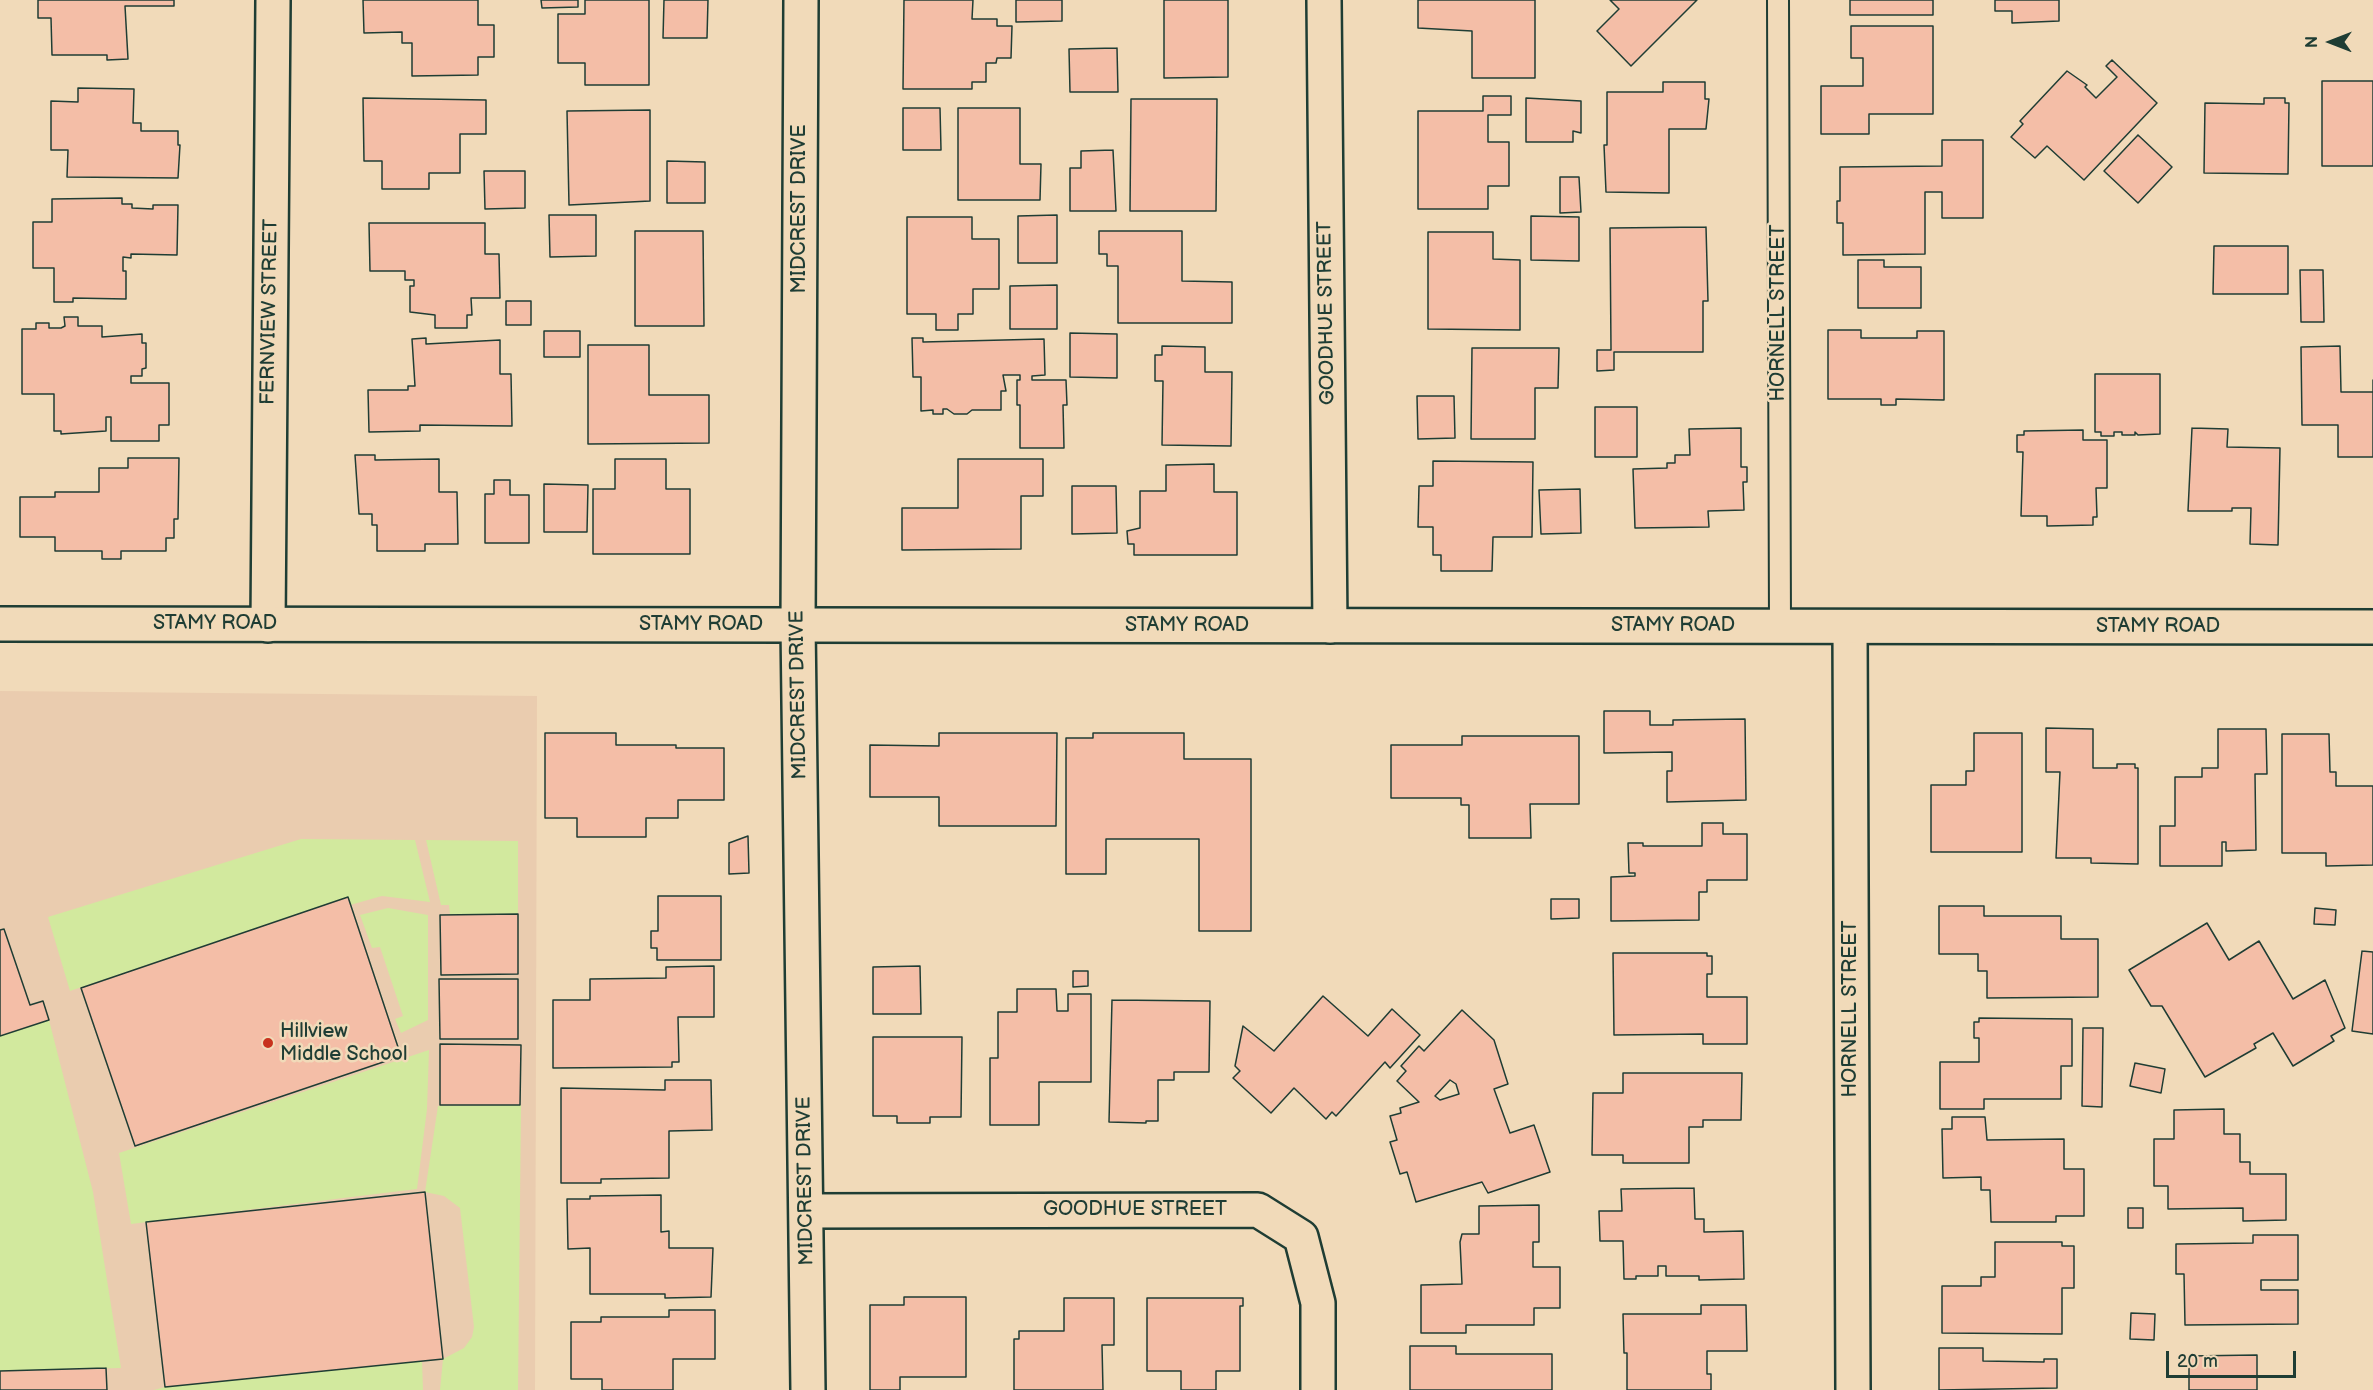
<!DOCTYPE html>
<html>
<head>
<meta charset="utf-8">
<style>
	body { margin:0 }
	#map { position:relative; width:2373px; height:1390px; overflow:hidden; background:#f1dab9; font-family:"Balsamiq Sans",sans-serif }
	canvas { display:block }
	.north { position:absolute; left:2301px; top:12px; width:60px; height:60px; -webkit-text-stroke:4px #f1dab9; paint-order:stroke; rotate:270deg; font-size:16px; font-weight:700; line-height:24px; text-align:center; color:#1f3d34 }
	.north::after { content:''; display:block; margin:auto; width:21px; height:27px; background:#1f3d34; clip-path:polygon(50% 0,100% 100%,50% 72%,0 100%) }
	.scale { position:absolute; left:2166px; top:1351px; width:130px; height:27px; box-sizing:border-box; border:3px solid #1f3d34; border-top:0; padding-left:8px; font-size:18px; line-height:21px; white-space:nowrap; color:#1f3d34; -webkit-text-stroke:4px #f1dab9; paint-order:stroke }
</style>
</head>
<body>
<div id="map">
<canvas width="2373" height="1390"></canvas>
<div class="north">N</div>
<div class="scale">20 m</div>
</div>
<script>
const context = document.querySelector('canvas').getContext('2d');
context.lineJoin = 'round';
function fillPath(path, color) { context.fillStyle = color; context.fill(path, 'evenodd'); }
const shape = rows => new Path2D(rows.map(r => 'M' + r).join(''));
function trace(path, color, width, dash) { context.strokeStyle = color; context.lineWidth = width; context.lineCap = dash ? 'butt' : 'round'; context.setLineDash(dash || []); context.stroke(path); }
function write(font, color, halo, rows, align = 'center') {
  context.font = font + ' "Balsamiq Sans",sans-serif'; context.lineWidth = 5; context.setLineDash([]); context.textBaseline = 'middle'; context.strokeStyle = halo; context.fillStyle = color; for (const [text, x, y, turn = 0] of rows) {
    context.save(); context.translate(x, y); context.rotate((+turn || 0) * Math.PI / 180); context.textAlign = isNaN(turn) ? turn : align; if (halo) context.strokeText(text, 0, 0); context.fillText(text, 0, 0); context.restore();
  }
}
const built = shape([
	[0,691,537,696,535,1390,0,1390]
]);
const green = shape([
	[301,839,415,840,430,902,382,896,350,905,347,897,70,991,48,917],
	[426,840,518,841,518,914,450,915,449,905,441,905],
	[388,908,428,915,428,1020,401,1033,395,1019,403,1016,380,947,372,948,360,915],
	[49,1020,93,1192,121,1368,0,1371,0,1036],
	[429,1050,427,1109,417,1189,131,1224,119,1153],
	[521,1105,518,1390,440,1390,443,1359,464,1348,472,1337,474,1327,460,1208,444,1196,425,1192,438,1106],
	[422,1361,423,1390,154,1390,165,1387]
]);
const building = shape([
	[38,0,174,0,174,6,125,6,128,59,107,60,107,55,52,55,51,18,38,18,38,0],
	[363,0,478,0,478,25,494,25,494,57,478,57,478,75,412,76,412,43,402,43,402,32,364,33,363,0],
	[541,0,578,0,578,7,542,8,541,0],
	[585,0,649,0,649,85,585,85,585,63,558,63,558,14,585,14,585,0],
	[664,0,708,0,707,38,663,38,664,0],
	[904,0,973,0,972,19,997,19,997,26,1012,26,1011,58,997,58,996,63,986,63,986,82,972,82,972,89,903,89,904,0],
	[1016,0,1062,0,1062,21,1016,22,1016,0],
	[1164,0,1228,0,1228,77,1164,78,1164,0],
	[1418,0,1535,0,1535,78,1472,78,1472,31,1418,28,1418,0],
	[1610,0,1697,0,1631,66,1597,31,1619,9,1610,0],
	[1850,0,1933,0,1933,15,1850,15,1850,0],
	[1995,0,2059,0,2059,21,2012,23,2012,11,1995,11,1995,0],
	[1851,26,1933,26,1933,114,1869,114,1869,134,1821,134,1821,86,1863,86,1863,58,1851,58,1851,26],
	[1117,48,1118,92,1070,92,1069,49,1117,48],
	[2112,60,2157,103,2084,180,2047,146,2035,158,2011,137,2023,124,2020,121,2067,71,2087,85,2085,87,2096,98,2117,77,2106,66,2112,60],
	[2322,81,2373,81,2373,166,2322,166,2322,81],
	[1663,82,1705,82,1705,99,1709,99,1706,129,1669,129,1669,193,1606,192,1604,145,1607,145,1607,92,1663,92,1663,82],
	[78,88,134,89,133,123,141,123,141,131,178,131,178,145,180,145,178,178,67,177,68,150,51,150,51,101,78,102,78,88],
	[1483,96,1511,96,1511,115,1488,115,1488,142,1509,142,1509,186,1488,186,1488,209,1418,209,1418,111,1483,111,1483,96],
	[363,98,486,100,486,134,460,134,460,173,429,173,429,189,382,189,382,161,364,161,363,98],
	[1526,98,1581,101,1581,133,1573,131,1573,142,1526,142,1526,98],
	[2264,98,2285,98,2285,103,2289,103,2288,174,2204,173,2205,103,2264,104,2264,98],
	[1131,99,1217,99,1216,211,1130,211,1131,99],
	[903,108,940,108,941,150,903,150,903,108],
	[958,108,1020,108,1020,164,1041,164,1040,200,958,200,958,108],
	[650,110,650,201,569,205,567,111,650,110],
	[2138,135,2172,167,2138,203,2104,171,2138,135],
	[1942,140,1983,140,1983,218,1942,218,1942,192,1925,192,1925,254,1843,255,1843,223,1837,223,1837,201,1840,201,1840,167,1942,166,1942,140],
	[1113,150,1116,211,1070,211,1070,168,1081,168,1081,151,1113,150],
	[667,161,705,162,705,203,667,203,667,161],
	[484,171,525,171,525,208,485,209,484,171],
	[1560,177,1579,177,1581,212,1560,213,1560,177],
	[122,198,122,204,132,204,132,208,153,209,153,205,178,205,177,255,131,254,131,258,123,257,123,271,126,271,126,299,73,298,73,302,54,302,54,268,33,268,33,222,52,222,52,199,122,198],
	[549,215,596,215,596,256,550,257,549,215],
	[1057,215,1057,263,1018,263,1018,216,1057,215],
	[1531,216,1579,217,1579,261,1531,260,1531,216],
	[907,217,972,217,972,239,999,239,999,289,973,289,973,314,958,314,958,330,936,330,936,314,907,314,907,217],
	[369,223,485,223,485,254,499,254,500,298,471,298,472,315,467,315,467,328,435,328,435,315,410,312,410,286,414,286,414,280,405,280,405,271,370,271,369,223],
	[1706,227,1708,301,1703,301,1703,352,1614,352,1614,370,1597,371,1597,350,1611,350,1610,228,1706,227],
	[635,231,703,231,704,326,635,326,635,231],
	[1099,231,1182,231,1182,281,1232,282,1232,323,1118,323,1118,266,1107,266,1107,254,1099,254,1099,231],
	[1428,232,1493,232,1493,259,1520,260,1520,330,1428,329,1428,232],
	[2214,246,2288,246,2288,294,2213,294,2214,246],
	[1858,260,1884,260,1884,267,1921,267,1921,308,1858,308,1858,260],
	[2300,270,2323,270,2324,322,2301,322,2300,270],
	[1057,285,1057,329,1010,329,1010,286,1057,285],
	[506,301,531,301,531,325,506,325,506,301],
	[64,317,78,317,78,326,102,326,102,337,142,334,142,343,146,343,146,368,142,369,142,376,131,376,131,383,169,383,169,425,159,425,159,441,111,441,111,417,106,417,106,431,61,434,61,431,54,431,54,394,22,394,22,329,36,329,36,323,49,323,49,328,61,328,65,326,64,317],
	[1828,330,1861,330,1861,338,1917,338,1917,331,1944,331,1944,400,1896,399,1896,405,1881,405,1881,399,1828,399,1828,330],
	[544,331,580,331,580,357,544,357,544,331],
	[1070,333,1117,334,1117,378,1070,377,1070,333],
	[426,338,426,344,500,340,500,374,511,374,512,426,420,425,420,431,369,432,368,390,408,390,408,386,415,386,412,339,426,338],
	[912,338,923,338,923,342,1044,339,1045,375,1032,376,1032,380,1066,380,1067,405,1063,405,1064,448,1020,448,1020,405,1017,405,1017,380,1020,380,1020,375,1003,375,1006,391,1001,391,1001,410,972,410,967,414,954,414,947,409,943,409,943,414,933,414,933,410,921,411,921,377,913,377,912,338],
	[588,345,649,345,649,395,709,395,709,443,588,444,588,345],
	[1162,346,1205,347,1205,372,1232,372,1231,446,1162,445,1163,381,1155,381,1155,355,1162,355,1162,346],
	[2340,346,2341,392,2373,392,2373,380,2373,457,2338,457,2338,425,2302,425,2301,347,2340,346],
	[1472,348,1559,348,1558,388,1535,388,1535,439,1471,439,1472,348],
	[2095,374,2160,374,2160,434,2138,435,2135,432,2135,435,2122,435,2122,432,2114,432,2114,436,2101,436,2101,432,2095,432,2095,374],
	[1417,396,1454,396,1455,438,1418,439,1417,396],
	[1595,407,1637,407,1637,457,1595,457,1595,407],
	[1741,428,1741,467,1747,467,1747,482,1743,482,1744,510,1708,511,1709,527,1635,528,1633,469,1667,468,1667,463,1675,463,1675,455,1690,455,1689,429,1741,428],
	[2192,428,2228,429,2227,447,2280,448,2278,545,2250,544,2251,508,2232,508,2232,511,2188,511,2192,428],
	[2083,430,2083,440,2107,440,2107,488,2096,488,2097,517,2093,517,2093,525,2047,526,2047,516,2021,516,2023,452,2017,452,2017,435,2024,435,2024,431,2083,430],
	[355,455,375,455,375,460,439,459,439,492,457,492,458,544,425,544,425,551,377,551,377,525,372,525,372,514,359,514,355,455],
	[128,458,179,458,178,519,174,519,174,538,166,538,166,551,121,551,121,559,102,559,102,551,55,551,55,537,20,537,20,497,55,497,55,492,99,492,99,468,128,468,128,458],
	[615,459,666,459,666,489,690,489,690,554,593,554,593,489,615,489,615,459],
	[958,459,1043,459,1043,496,1021,496,1021,549,902,550,902,508,958,508,958,459],
	[1433,461,1533,462,1532,537,1493,537,1492,571,1441,571,1441,555,1433,555,1433,527,1418,527,1419,486,1433,486,1433,461],
	[1214,464,1214,492,1237,492,1237,555,1134,555,1134,544,1128,544,1127,531,1140,528,1140,491,1166,491,1166,465,1214,464],
	[494,480,510,480,510,495,529,495,529,543,485,543,485,494,494,494,494,480],
	[544,484,588,485,587,532,544,532,544,484],
	[1072,486,1116,486,1117,533,1072,534,1072,486],
	[1580,489,1581,533,1541,534,1539,490,1580,489],
	[1604,711,1650,711,1650,725,1673,725,1673,720,1745,719,1746,800,1667,802,1667,771,1672,771,1672,752,1604,753,1604,711],
	[2046,728,2093,729,2093,768,2117,768,2117,764,2135,764,2135,768,2138,768,2138,864,2091,863,2091,858,2056,858,2060,772,2046,772,2046,728],
	[2218,729,2266,729,2267,774,2255,774,2256,850,2226,851,2226,842,2222,842,2222,866,2160,866,2160,826,2175,826,2175,777,2202,777,2202,768,2218,768,2218,729],
	[545,733,616,733,616,745,676,745,676,748,724,748,724,800,678,800,678,818,646,818,646,837,577,837,577,818,545,818,545,733],
	[939,733,1057,733,1056,826,939,826,939,797,870,797,870,745,939,746,939,733],
	[1093,733,1184,733,1184,759,1251,759,1251,931,1199,931,1199,839,1106,839,1106,874,1066,874,1066,738,1093,738,1093,733],
	[1974,733,2022,733,2022,852,1931,852,1931,785,1966,785,1966,771,1974,771,1974,733],
	[2282,734,2329,734,2330,772,2336,772,2336,786,2373,786,2373,865,2326,866,2326,853,2282,853,2282,734],
	[1462,736,1579,736,1579,804,1530,804,1531,838,1469,838,1469,805,1461,805,1461,798,1391,798,1391,745,1462,745,1462,736],
	[1702,823,1723,823,1723,834,1747,834,1747,880,1707,880,1707,892,1699,892,1699,920,1611,921,1611,877,1635,876,1635,873,1629,873,1628,843,1643,843,1643,846,1702,846,1702,823],
	[748,836,749,873,729,874,729,843,748,836],
	[658,896,721,896,721,960,657,960,657,948,651,948,651,931,658,931,658,896],
	[348,897,401,1056,135,1146,81,988,348,897],
	[1551,899,1579,899,1579,918,1551,919,1551,899],
	[1939,906,1984,906,1984,916,2061,916,2061,939,2098,939,2098,997,1987,998,1987,971,1978,971,1978,954,1939,954,1939,906],
	[2315,908,2336,910,2335,925,2314,924,2315,908],
	[518,914,518,974,441,975,440,915,518,914],
	[2207,923,2229,960,2259,941,2293,999,2325,980,2345,1028,2331,1036,2334,1041,2293,1066,2273,1033,2254,1044,2256,1048,2205,1077,2162,1006,2151,1006,2129,970,2207,923],
	[4,929,30,1005,43,1001,49,1020,0,1036,0,930,4,929],
	[2362,951,2373,952,2373,1034,2352,1031,2362,951],
	[1613,953,1707,953,1707,956,1712,956,1712,974,1707,974,1707,997,1747,997,1747,1044,1703,1044,1703,1034,1614,1035,1613,953],
	[714,966,714,1017,678,1017,679,1062,672,1062,672,1067,553,1068,553,1000,590,1000,590,979,666,978,666,967,714,966],
	[920,966,921,1014,873,1014,873,967,920,966],
	[1073,971,1088,971,1088,986,1073,987,1073,971],
	[439,979,518,979,518,1039,440,1039,439,979],
	[1017,989,1056,989,1057,1011,1068,1011,1068,994,1091,994,1091,1082,1039,1082,1039,1125,990,1125,990,1058,998,1058,998,1012,1017,1012,1017,989],
	[1323,996,1368,1036,1392,1009,1420,1035,1390,1068,1385,1062,1336,1116,1332,1112,1326,1119,1294,1088,1271,1113,1233,1078,1240,1071,1235,1066,1243,1026,1274,1051,1323,996],
	[1112,1000,1210,1001,1209,1072,1174,1072,1174,1080,1158,1080,1158,1121,1146,1121,1146,1123,1109,1122,1112,1000],
	[1462,1010,1494,1040,1508,1084,1494,1089,1510,1133,1534,1125,1550,1172,1488,1193,1482,1182,1416,1202,1407,1172,1400,1174,1390,1142,1397,1140,1390,1116,1401,1113,1400,1108,1419,1102,1397,1081,1406,1071,1401,1066,1419,1046,1424,1051,1462,1010],
	[1450,1080,1456,1084,1459,1094,1440,1100,1435,1096,1450,1080],
	[1979,1018,2072,1019,2072,1066,2061,1066,2061,1099,1984,1099,1984,1109,1940,1109,1940,1062,1979,1062,1979,1038,1974,1038,1974,1022,1979,1022,1979,1018],
	[2083,1028,2103,1028,2102,1107,2082,1106,2083,1028],
	[873,1037,962,1037,961,1117,930,1117,930,1123,897,1123,897,1116,873,1116,873,1037],
	[440,1044,521,1045,520,1105,440,1105,440,1044],
	[2135,1063,2165,1069,2161,1093,2130,1086,2135,1063],
	[1623,1073,1742,1073,1741,1120,1703,1120,1703,1127,1689,1127,1689,1163,1623,1163,1623,1155,1592,1155,1593,1093,1623,1093,1623,1073],
	[665,1080,711,1080,712,1130,669,1131,669,1178,601,1179,601,1183,561,1183,561,1088,665,1090,665,1080],
	[2224,1109,2224,1134,2240,1134,2240,1162,2250,1162,2250,1174,2286,1174,2286,1220,2243,1221,2243,1208,2168,1209,2168,1186,2154,1186,2154,1139,2174,1139,2174,1110,2224,1109],
	[1952,1117,1985,1117,1987,1140,2064,1139,2064,1169,2084,1169,2084,1216,2056,1216,2056,1222,1991,1222,1990,1190,1981,1190,1981,1177,1943,1178,1942,1129,1952,1129,1952,1117],
	[1694,1188,1695,1219,1704,1219,1704,1232,1743,1231,1744,1279,1699,1280,1699,1276,1666,1276,1666,1266,1658,1266,1658,1276,1636,1276,1636,1279,1624,1279,1623,1241,1600,1241,1599,1211,1622,1211,1621,1189,1694,1188],
	[425,1192,443,1359,165,1387,146,1222,425,1192],
	[661,1195,661,1232,669,1231,669,1248,713,1248,711,1297,665,1298,665,1294,590,1294,590,1248,568,1249,567,1199,590,1199,590,1196,661,1195],
	[1539,1205,1539,1242,1533,1242,1533,1267,1560,1267,1560,1308,1534,1308,1534,1325,1466,1325,1466,1333,1421,1333,1421,1285,1462,1284,1460,1242,1462,1234,1479,1234,1479,1206,1539,1205],
	[2128,1208,2143,1208,2143,1228,2128,1228,2128,1208],
	[2253,1235,2298,1235,2298,1280,2261,1280,2261,1290,2298,1290,2298,1324,2185,1325,2184,1274,2176,1274,2176,1244,2253,1243,2253,1235],
	[1995,1242,2062,1242,2062,1246,2074,1246,2074,1288,2062,1288,2062,1334,1942,1333,1942,1286,1981,1286,1981,1277,1995,1277,1995,1242],
	[904,1297,966,1297,966,1377,900,1377,900,1390,870,1390,870,1305,904,1305,904,1297],
	[1064,1298,1114,1298,1114,1345,1102,1345,1103,1390,1014,1390,1014,1339,1019,1339,1019,1331,1064,1331,1064,1298],
	[1147,1298,1243,1298,1243,1306,1240,1306,1240,1371,1216,1371,1216,1390,1181,1390,1181,1371,1147,1371,1147,1298],
	[1701,1305,1746,1305,1747,1351,1707,1351,1707,1374,1711,1374,1711,1390,1627,1390,1627,1353,1624,1353,1623,1314,1701,1314,1701,1305],
	[669,1310,715,1310,715,1359,673,1359,673,1390,602,1390,602,1379,571,1379,571,1322,601,1322,601,1317,669,1317,669,1310],
	[2131,1313,2155,1314,2154,1340,2130,1339,2131,1313],
	[1410,1346,1456,1346,1456,1354,1552,1354,1552,1390,1410,1390,1410,1346],
	[1939,1348,1983,1348,1983,1361,2044,1362,2044,1359,2057,1359,2057,1388,1939,1390,1939,1348],
	[2257,1355,2257,1390,2189,1390,2189,1356,2257,1355],
	[106,1368,107,1390,0,1390,0,1371,106,1368]
]);
const lane = shape([
	[1778,0,1780,626]
]);
const street = shape([
	[801,0,798,625,808,1390],
	[1324,0,1330,626],
	[268,625,273,0],
	[1850,627,1853,1390],
	[807,1211,1258,1210,1301,1237,1318,1303,1318,1390]
]);
const secondary = shape([
	[0,624,2373,627]
]);
const markers = [
	[268,1043,6,"#c8321e"]
];
const streetNames = [
	["MIDCREST DRIVE",800,209,-90],
	["FERNVIEW STREET",270,312,-89],
	["GOODHUE STREET",1327,313,-91],
	["HORNELL STREET",1779,313,-90],
	["STAMY ROAD",215,624],
	["STAMY ROAD",701,625],
	["STAMY ROAD",1187,626],
	["STAMY ROAD",1673,626],
	["STAMY ROAD",2158,627],
	["MIDCREST DRIVE",799,695,-91],
	["HORNELL STREET",1851,1009,-90],
	["MIDCREST DRIVE",806,1181,-91],
	["GOODHUE STREET",1135,1210]
];
const poiNames = [
	["Hillview",280,1032],
	["Middle School",280,1055]
];
fillPath(built, '#eaccaf');
fillPath(green, '#d2e99e');
fillPath(building, '#f4bea7');
trace(building, '#1f3d34', 1.5);
trace(lane, '#1f3d34', 24);
trace(street, '#1f3d34', 38);
trace(secondary, '#1f3d34', 38);
trace(lane, '#f1dab9', 20);
trace(street, '#f1dab9', 33);
trace(secondary, '#f1dab9', 33);
for (const [x, y, r, color] of markers) { const dot = new Path2D(); dot.arc(x, y, r, 0, 2 * Math.PI); context.fillStyle = color; context.fill(dot); trace(dot, '#f1dab9', 2); }
write('20px', '#1f3d34', '#f1dab9', streetNames);
write('20px', '#1f3d34', '#f1dab9', poiNames, 'left');
</script>
</body>
</html>
